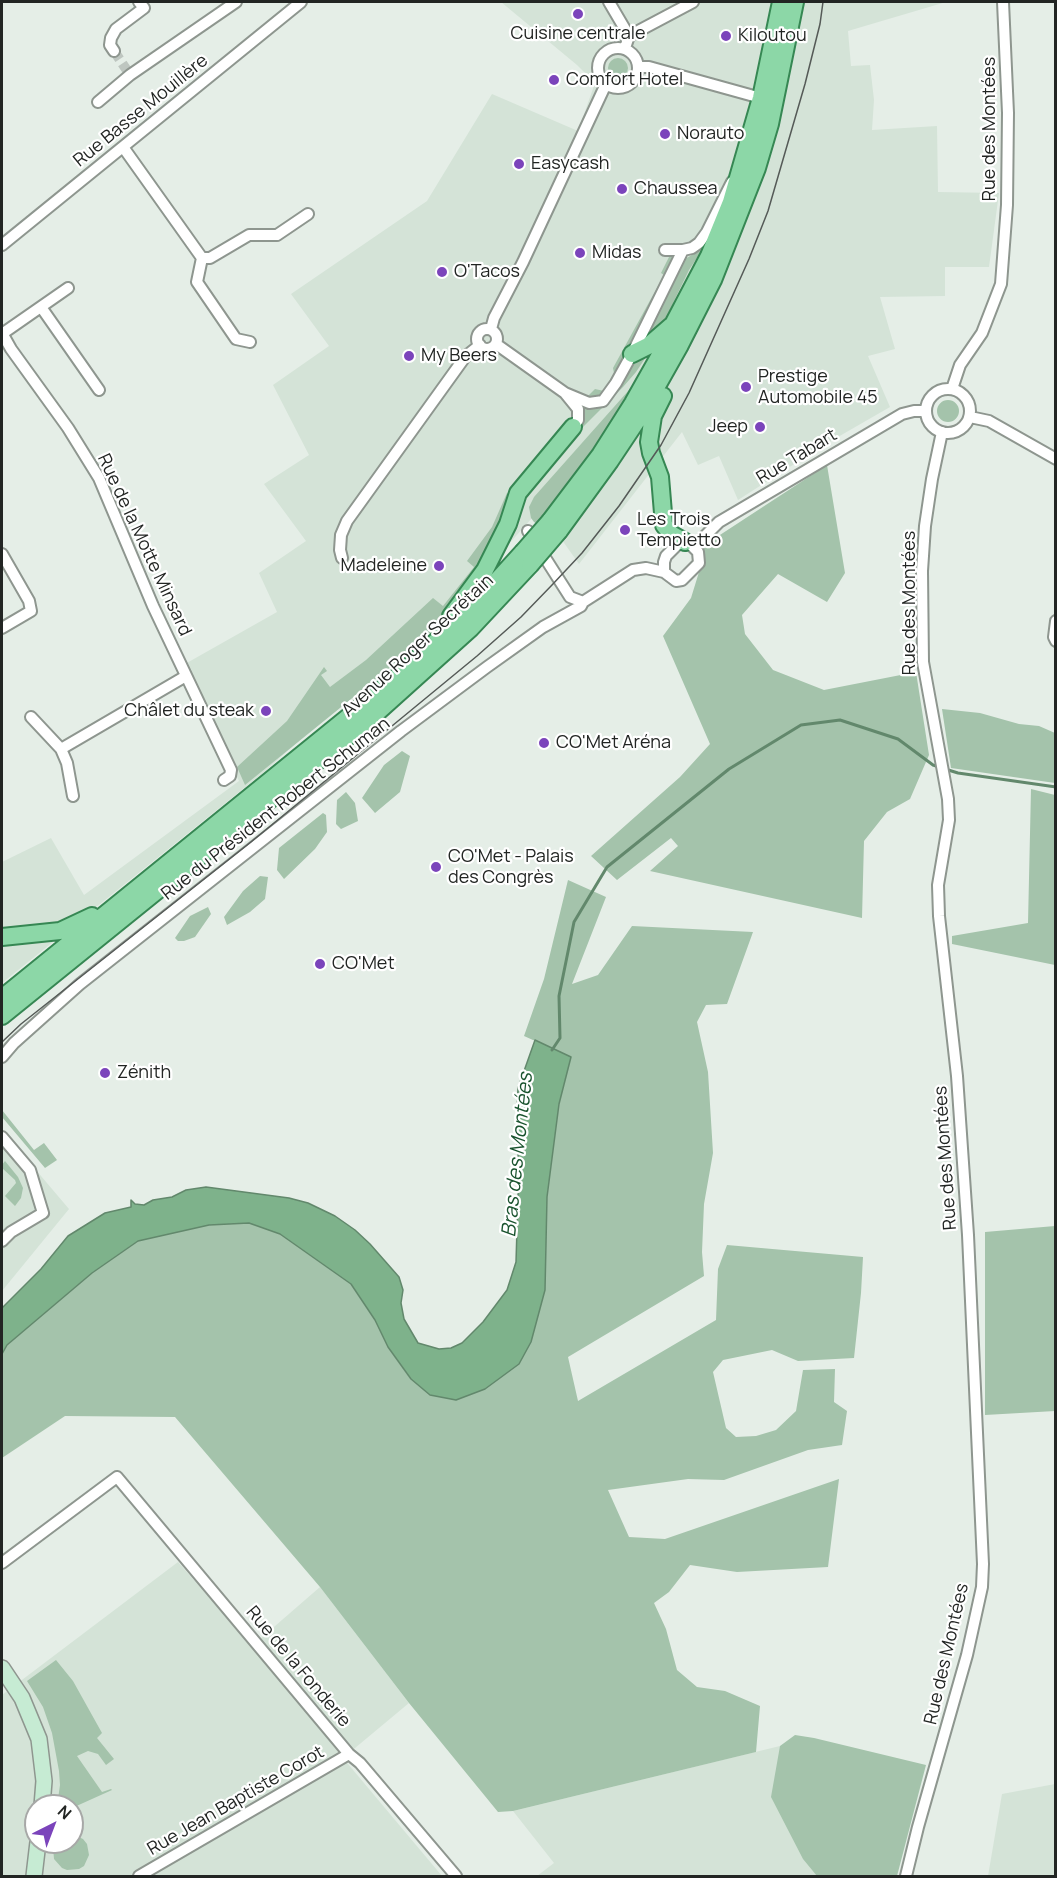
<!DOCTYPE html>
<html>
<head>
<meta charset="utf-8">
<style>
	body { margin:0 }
	#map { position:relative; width:1057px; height:1878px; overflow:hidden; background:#e5eee7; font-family:Manrope,sans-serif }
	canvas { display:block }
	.frame { position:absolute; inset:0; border:3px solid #222523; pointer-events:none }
	.north { position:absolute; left:24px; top:1794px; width:60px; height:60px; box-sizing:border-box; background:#fff; border:2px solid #a7a8a7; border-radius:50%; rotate:42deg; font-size:16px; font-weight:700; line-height:24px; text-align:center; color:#222523 }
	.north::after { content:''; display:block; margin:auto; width:21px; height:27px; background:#7b44bb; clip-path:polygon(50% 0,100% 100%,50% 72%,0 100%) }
</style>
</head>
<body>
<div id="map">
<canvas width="1057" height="1878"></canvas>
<div class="frame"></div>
<div class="north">N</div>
</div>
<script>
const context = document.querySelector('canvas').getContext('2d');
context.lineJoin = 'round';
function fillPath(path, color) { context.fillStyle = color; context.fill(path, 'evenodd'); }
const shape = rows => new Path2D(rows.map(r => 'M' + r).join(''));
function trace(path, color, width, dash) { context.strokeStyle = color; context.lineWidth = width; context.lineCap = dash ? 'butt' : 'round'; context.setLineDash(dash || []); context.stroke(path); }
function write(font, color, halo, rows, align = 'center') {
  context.font = font + ' Manrope,sans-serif'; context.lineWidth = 4.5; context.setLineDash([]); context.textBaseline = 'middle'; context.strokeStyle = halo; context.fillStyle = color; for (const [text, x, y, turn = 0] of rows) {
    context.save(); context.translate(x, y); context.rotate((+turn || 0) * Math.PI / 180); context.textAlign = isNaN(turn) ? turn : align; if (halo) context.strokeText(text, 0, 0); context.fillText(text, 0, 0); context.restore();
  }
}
const built = shape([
	[501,2,824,2,830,3,839,2,946,2,848,31,851,66,870,65,874,100,872,130,937,126,938,192,999,193,989,267,945,267,945,296,880,297,895,349,868,356,890,407,824,445,738,500,719,456,698,465,682,432,579,564,540,509,467,591,264,772,2,983,2,862,51,838,84,895,239,781,185,664,277,612,259,573,306,541,264,484,309,455,273,385,329,346,291,294,427,201,492,94,578,131,595,83,577,65],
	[2,1130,69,1209,2,1291],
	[178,1562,252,1646,320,1587,409,1703,343,1758,442,1876,2,1876,2,1695],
	[36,1806,72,1806,72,1842,36,1842],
	[780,1746,841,1876,537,1876,554,1863,513,1811],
	[1055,1784,1055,1876,988,1876,1002,1794]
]);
const green = shape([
	'608 68a10 10 0 1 1 20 0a10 10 0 1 1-20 0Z',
	[705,243,706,244,689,270,661,328,640,345,685,259,697,252],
	[670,255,675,255,618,372,604,393,594,398,587,397,595,389,604,391,614,373,613,368,664,275,661,273],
	[650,351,636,372,623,387,577,433,575,432,584,420,583,410,585,407,596,409,601,406,633,360],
	[637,381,589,461,537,524,534,522,531,518,529,507,534,497],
	'937 411a11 11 0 1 1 22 0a11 11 0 1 1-22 0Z',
	[827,465,845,573,827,602,778,574,742,615,745,634,773,670,824,690,916,672,929,755,910,799,887,812,864,841,862,918,650,871,678,846,671,838,617,880,591,856,680,777,710,744,663,636,691,598,703,559,700,548],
	[507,493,511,496,504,526,449,615,414,648,245,785,237,767,287,721,324,667,327,671,321,675,330,687,366,660,433,598,443,606,474,567,467,561,492,527],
	[942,709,980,713,1019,724,1039,726,1055,733,1055,783,951,768],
	[402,751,410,756,400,792,375,813,362,798,384,765],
	[1031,789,1055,795,1055,965,952,944,952,936,1028,923],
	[346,792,355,803,358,821,341,829,336,824,337,800],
	[323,813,326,815,327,832,315,849,284,879,277,870,279,848],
	[260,876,268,877,265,899,250,912,227,925,224,917,243,891],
	[568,880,606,897,572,984,598,975,632,926,753,932,727,1004,706,1005,697,1022,708,1072,713,1153,704,1204,702,1252,704,1276,568,1357,578,1401,716,1320,718,1269,727,1245,863,1257,861,1293,854,1358,798,1361,772,1350,723,1360,713,1372,726,1428,736,1437,756,1436,776,1430,796,1411,803,1370,835,1369,834,1402,847,1411,842,1445,808,1450,724,1480,688,1479,608,1490,629,1537,665,1539,839,1479,828,1567,737,1572,690,1565,669,1592,654,1603,666,1629,677,1670,697,1687,725,1691,760,1706,756,1752,513,1811,498,1812,409,1703,320,1587,175,1417,65,1416,2,1458,2,1354,7,1345,92,1273,138,1241,209,1225,249,1223,280,1234,351,1284,375,1320,388,1347,410,1378,430,1395,545,1290,547,1197,559,1104,571,1057,524,1036,544,979],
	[208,907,211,914,195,937,184,941,178,941,175,938,190,916],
	[2,1110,34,1150,44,1143,57,1160,45,1168,2,1117],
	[5,1161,18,1177,23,1188,21,1198,15,1206,5,1196,16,1183,15,1180,2,1168,2,1165],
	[1055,1226,1055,1411,985,1415,985,1232],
	[56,1660,73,1681,102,1733,97,1738,114,1759,106,1765,98,1754,88,1751,77,1756,102,1792,111,1789,112,1790,72,1808,72,1806,57,1806,60,1785,59,1771,52,1733,43,1707,27,1681],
	[795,1735,814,1738,926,1765,897,1876,817,1876,803,1859,771,1797,780,1746],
	[72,1834,83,1839,87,1844,89,1855,84,1866,79,1869,67,1870,62,1868,54,1859,53,1847,56,1842,72,1842]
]);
const water = shape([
	[535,1040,571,1057,559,1104,547,1197,545,1290,531,1342,519,1364,485,1389,456,1400,430,1395,411,1379,388,1347,375,1320,351,1284,280,1234,249,1223,209,1225,138,1241,92,1273,7,1345,2,1354,2,1308,41,1269,68,1236,105,1213,131,1207,131,1200,135,1204,144,1205,153,1200,172,1197,186,1190,206,1187,289,1198,308,1203,335,1216,355,1230,370,1244,399,1277,403,1290,401,1303,404,1319,418,1343,439,1349,451,1348,462,1343,483,1322,507,1290,516,1262,519,1163,516,1137,518,1088,535,1040]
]);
const stream = shape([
	[945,769,958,773,1056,787],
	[552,1050,560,1038,559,996,574,922,607,867,729,769,801,725,840,720,898,739,933,765,939,767]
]);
const streetTunnel = shape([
	[114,51,130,75]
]);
const street = shape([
	[609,2,629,36],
	'598 68a20 20 0 1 1 40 0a20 20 0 1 1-40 0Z',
	[625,48,629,36,693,2],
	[114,51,110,45,111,38,116,29,144,8,139,2],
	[638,67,649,67,761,98],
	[98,102,130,75,236,2],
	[123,147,202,258,210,258,249,235,277,235,308,214],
	[2,245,301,2],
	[665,250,683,250,692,248,699,243,707,232,732,182],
	[202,258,197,282,236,339,250,342],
	[41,307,99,390],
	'477 339a10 10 0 1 1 20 0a10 10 0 1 1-20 0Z',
	[491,329,494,318,523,262,606,84],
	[2,333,11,349,68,428,99,478,153,606,231,770,230,776,224,780],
	[2,334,68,288],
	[496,344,565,393,589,403,603,401,616,383,632,354,683,250],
	'926 411a22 22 0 1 1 44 0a22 22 0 1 1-44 0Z',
	[952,389,960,365,982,333,1001,284,1007,205,1008,113,1003,2],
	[565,393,578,409,578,420,573,427],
	[970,417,989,421,1056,459],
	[528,531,570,597,583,602],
	[685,542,690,544,698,552,699,563,682,580,676,581,664,572,664,562,666,556,677,545,685,542],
	[694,547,719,522,902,414,914,411,925,411],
	[2,554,29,601,31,611,2,628],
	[342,558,340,550,341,535,347,521,465,357,480,345],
	[1056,621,1054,637,1056,641],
	[31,717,61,749,67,763,73,796],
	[61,749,186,676],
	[2,1057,14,1043,80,984,401,731,487,667,543,627,581,606,583,602,633,570,646,568,664,572],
	[2,1137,30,1170,43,1213,11,1232,2,1241],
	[2,1563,117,1477,349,1754,360,1763,456,1876],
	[139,1876,349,1754],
	[906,1876,918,1827,967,1655,982,1587,983,1564,968,1235,957,1076,939,916,938,885,949,820,948,799,923,662,922,571,925,526,932,479,942,432]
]);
const secondary = shape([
	[2,1668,22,1698,39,1739,44,1781,42,1806],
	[34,1876,38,1842]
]);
const primary = shape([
	[632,354,648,346,671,326],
	[663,396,653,416,649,442,651,453,660,477,664,525,671,534,685,542],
	[550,521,600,455,633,403,664,348,667,336,709,256,731,202,761,98,781,2],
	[559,531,610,461,640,416,680,345,713,280,757,168,770,124,795,2],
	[451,616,485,570,508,524,518,493,573,427],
	[2,937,60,931,92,916],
	[2,998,400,675,473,607,523,552],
	[2,1016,372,717,471,628,530,565]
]);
const tram = shape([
	[2,1042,21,1024,251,842,477,656,521,617,552,585,582,553,619,506,661,445,689,393,749,259,768,211,805,84,820,24,823,2]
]);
const primaryBridge = shape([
	[523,552,550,521],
	[530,565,559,531]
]);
const markers = [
	[578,14,6,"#7b44bb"],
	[726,36,6,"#7b44bb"],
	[554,80,6,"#7b44bb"],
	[665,134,6,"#7b44bb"],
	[519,164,6,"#7b44bb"],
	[622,189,6,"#7b44bb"],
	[580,253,6,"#7b44bb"],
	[442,272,6,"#7b44bb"],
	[409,356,6,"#7b44bb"],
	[746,387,6,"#7b44bb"],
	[760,427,6,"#7b44bb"],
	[625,530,6,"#7b44bb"],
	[439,566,6,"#7b44bb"],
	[266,711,6,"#7b44bb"],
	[544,743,6,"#7b44bb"],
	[436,867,6,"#7b44bb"],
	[320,964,6,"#7b44bb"],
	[105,1073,6,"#7b44bb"]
];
const poiNames = [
	["Cuisine centrale",578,34,"center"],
	["Kiloutou",738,36],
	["Comfort Hotel",566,80],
	["Norauto",677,134],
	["Easycash",531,164],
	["Chaussea",634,189],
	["Midas",592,253],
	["O'Tacos",454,272],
	["My Beers",421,356],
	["Prestige",758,377],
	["Automobile 45",758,398],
	["Jeep",748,427,"right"],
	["Les Trois",637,520],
	["Tempietto",637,541],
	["Madeleine",427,566,"right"],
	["Châlet du steak",254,711,"right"],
	["CO'Met Aréna",556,743],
	["CO'Met - Palais",448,857],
	["des Congrès",448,878],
	["CO'Met",332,964],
	["Zénith",117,1073]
];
const streetNames = [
	["Rue Basse Mouillère",141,111,-39],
	["Rue des Montées",990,129,-90],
	["Rue Tabart",797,457,-31],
	["Rue de la Motte Minsard",144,545,65],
	["Rue des Montées",910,603,-90],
	["Avenue Roger Secrétain",418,646,-43],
	["Rue du Président Robert Schuman",276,809,-38],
	["Rue des Montées",946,1158,-94],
	["Rue des Montées",947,1654,-77],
	["Rue de la Fonderie",298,1667,50],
	["Rue Jean Baptiste Corot",236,1801,-30]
];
const waterNames = [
	["Bras des Montées",518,1155,-84]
];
fillPath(built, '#d4e3d7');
fillPath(green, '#a4c3ab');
fillPath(water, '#7eb28b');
trace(water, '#62886c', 1.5);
trace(stream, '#62886c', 3);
trace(streetTunnel, '#bec6c0', 10, [10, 5]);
trace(street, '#8e968f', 14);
trace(secondary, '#8e968f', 18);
trace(primary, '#368753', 20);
trace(street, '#fff', 10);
trace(secondary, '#c6ebd3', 15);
trace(primary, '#8cd7a7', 16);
trace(tram, '#555a57', 1.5);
trace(primaryBridge, '#368753', 20, []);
trace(primaryBridge, '#8cd7a7', 16);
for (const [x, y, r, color] of markers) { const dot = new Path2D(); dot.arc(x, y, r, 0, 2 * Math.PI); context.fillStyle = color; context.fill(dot); trace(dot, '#fff', 2); }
write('18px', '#222523', '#fff', poiNames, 'left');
write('18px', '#222523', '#fff', streetNames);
write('italic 20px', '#19532e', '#fff', waterNames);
</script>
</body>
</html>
